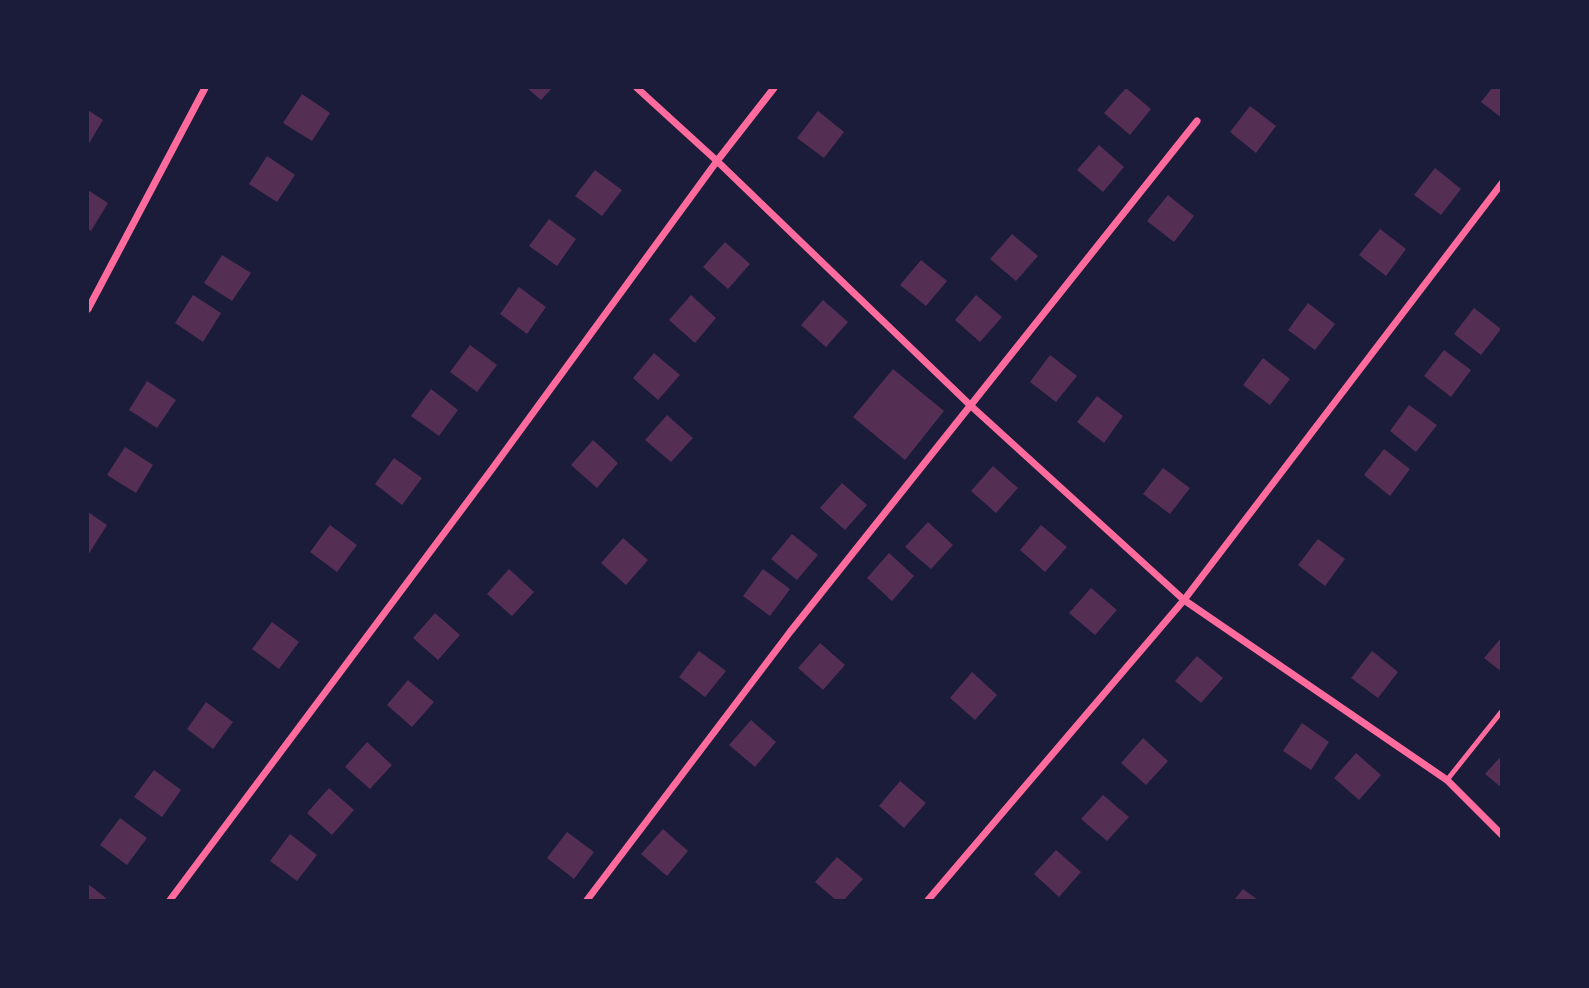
<!DOCTYPE html>
<html>
<head>
<meta charset="utf-8">
<style>
	body { margin:0 }
	#map { position:relative; width:1589px; height:988px; overflow:hidden; background:#1b1b3a; font-family:Helvetica,sans-serif }
	canvas { display:block }
	.frame { position:absolute; inset:0; border:89px solid #1b1b3a; pointer-events:none }
</style>
</head>
<body>
<div id="map">
<canvas width="1589" height="988"></canvas>
<div class="frame"></div>
</div>
<script>
const context = document.querySelector('canvas').getContext('2d');
context.lineJoin = 'round';
function fillPath(path, color) { context.fillStyle = color; context.fill(path, 'evenodd'); }
const shape = rows => new Path2D(rows.map(r => 'M' + r).join(''));
function trace(path, color, width, dash) { context.strokeStyle = color; context.lineWidth = width; context.lineCap = dash ? 'butt' : 'round'; context.setLineDash(dash || []); context.stroke(path); }
const building = shape([
	[527,88,552,88,541,100],
	[1126,88,1151,109,1130,135,1104,113],
	[1492,88,1502,88,1502,118,1481,102],
	[302,94,330,113,312,141,283,123],
	[1250,106,1276,126,1256,153,1230,132],
	[88,110,103,120,88,145],
	[818,111,844,132,824,158,797,138],
	[1099,145,1124,167,1103,192,1077,170],
	[267,156,295,175,277,202,249,184],
	[1435,168,1461,189,1441,215,1414,195],
	[595,170,622,190,602,216,575,196],
	[88,190,108,203,91,231,88,229],
	[1168,195,1194,216,1174,242,1147,221],
	[549,219,576,239,557,266,529,246],
	[1380,229,1406,249,1386,276,1359,255],
	[1012,234,1038,256,1016,281,990,259],
	[725,242,750,264,728,289,703,267],
	[222,255,251,273,232,301,204,283],
	[921,260,947,281,926,306,900,285],
	[519,287,546,307,527,334,500,314],
	[193,295,221,313,203,342,175,323],
	[691,295,716,318,695,343,669,320],
	[976,295,1002,317,980,342,955,320],
	[823,300,848,322,826,347,801,325],
	[1308,303,1335,324,1315,350,1288,330],
	[1474,308,1501,329,1481,355,1454,334],
	[470,345,497,365,477,392,450,372],
	[1444,350,1471,370,1451,397,1424,376],
	[654,353,680,375,658,400,633,378],
	[1050,355,1077,376,1056,402,1030,382],
	[1263,358,1290,379,1270,405,1243,385],
	[893,369,944,411,905,460,853,417],
	[147,381,176,400,157,428,129,410],
	[431,389,458,410,439,436,411,416],
	[1097,396,1123,416,1104,443,1077,422],
	[1409,405,1437,425,1416,452,1390,431],
	[667,415,693,438,671,462,645,440],
	[593,440,618,463,597,488,571,465],
	[125,447,153,465,136,493,107,475],
	[1384,449,1410,469,1390,496,1364,475],
	[394,458,422,478,402,505,375,484],
	[993,466,1018,488,996,513,971,491],
	[1163,468,1190,488,1170,514,1143,494],
	[842,483,867,505,845,530,820,508],
	[88,512,107,525,88,555],
	[928,522,953,545,931,569,905,547],
	[330,525,357,545,337,572,310,552],
	[1041,525,1067,547,1045,572,1020,550],
	[792,534,818,555,797,580,771,559],
	[623,538,648,560,626,585,601,563],
	[1318,539,1345,559,1325,586,1298,565],
	[889,553,914,576,892,601,867,578],
	[509,569,534,592,512,616,487,594],
	[763,569,790,589,770,616,743,596],
	[1091,588,1117,610,1095,635,1069,613],
	[435,613,460,635,438,660,413,638],
	[272,622,299,642,279,669,252,649],
	[1502,637,1502,672,1484,658],
	[820,643,845,665,823,690,798,668],
	[699,651,726,671,705,697,679,677],
	[1372,651,1398,672,1378,698,1351,678],
	[1197,656,1223,678,1201,703,1175,681],
	[972,672,997,695,975,720,950,698],
	[408,680,434,702,412,727,387,705],
	[206,702,233,722,213,749,187,729],
	[751,720,776,742,755,767,729,745],
	[1302,723,1329,742,1311,770,1283,751],
	[1143,738,1168,761,1146,785,1121,763],
	[367,742,392,765,370,789,345,767],
	[1356,753,1381,775,1359,800,1334,778],
	[1502,755,1502,788,1485,774],
	[154,770,181,790,162,817,134,797],
	[900,781,926,803,904,828,879,806],
	[329,788,354,810,332,835,307,813],
	[1103,795,1129,817,1107,841,1081,819],
	[120,818,147,838,127,865,100,845],
	[663,829,688,851,667,876,641,854],
	[567,832,594,852,574,879,547,858],
	[290,834,317,855,297,881,270,861],
	[1056,850,1081,872,1059,897,1034,874],
	[837,857,863,879,844,900,836,900,815,882],
	[88,884,106,898,105,900,88,900],
	[1243,889,1258,900,1234,900]
]);
const service = shape([
	[1447,780,1502,711]
]);
const minor = shape([
	[637,88,717,161,970,405,1184,600,1447,780,1502,835],
	[88,309,205,88],
	[170,900,492,469,717,161,774,88],
	[587,900,790,632,1197,121],
	[928,900,1184,600,1502,183]
]);
fillPath(building, '#542f53');
trace(service, '#ff6b9d', 5);
trace(minor, '#ff6b9d', 7);
</script>
</body>
</html>
